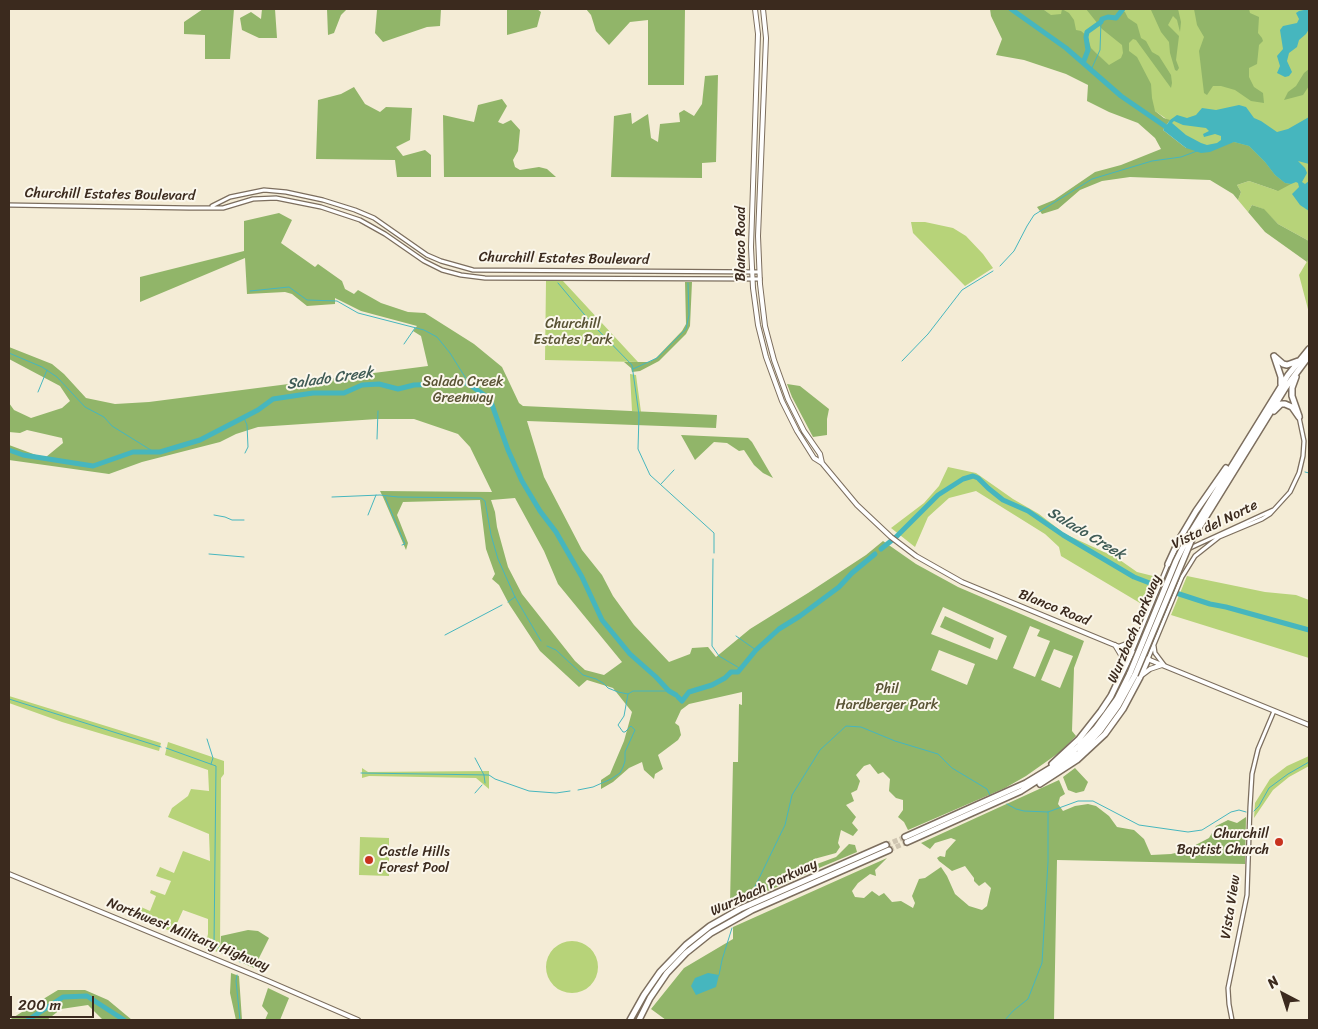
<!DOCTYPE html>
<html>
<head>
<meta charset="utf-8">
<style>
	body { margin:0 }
	#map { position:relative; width:1318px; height:1029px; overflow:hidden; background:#f4ecd6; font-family:Sriracha,sans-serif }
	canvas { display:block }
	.frame { position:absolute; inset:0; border:10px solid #3b2a1e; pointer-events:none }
	.north { position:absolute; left:1258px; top:969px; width:50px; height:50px; -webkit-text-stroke:4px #fbf7ec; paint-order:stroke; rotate:320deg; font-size:14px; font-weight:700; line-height:20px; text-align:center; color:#3b2a1e }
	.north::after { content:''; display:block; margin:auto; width:18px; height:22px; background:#3b2a1e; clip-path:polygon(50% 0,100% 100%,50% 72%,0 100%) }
	.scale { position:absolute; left:10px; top:996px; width:84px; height:22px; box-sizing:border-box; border:2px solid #3b2a1e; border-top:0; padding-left:6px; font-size:15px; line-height:18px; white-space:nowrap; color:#3b2a1e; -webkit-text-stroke:4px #fbf7ec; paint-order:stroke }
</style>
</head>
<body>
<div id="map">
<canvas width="1318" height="1029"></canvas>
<div class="frame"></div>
<div class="north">N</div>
<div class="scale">200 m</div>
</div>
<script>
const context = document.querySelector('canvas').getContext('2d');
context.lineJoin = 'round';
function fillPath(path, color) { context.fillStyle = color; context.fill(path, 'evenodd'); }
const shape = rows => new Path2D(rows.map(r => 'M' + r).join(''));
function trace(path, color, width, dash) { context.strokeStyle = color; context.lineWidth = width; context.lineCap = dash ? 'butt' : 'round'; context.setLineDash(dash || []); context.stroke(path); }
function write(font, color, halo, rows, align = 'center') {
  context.font = font + ' Sriracha,sans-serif'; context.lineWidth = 4; context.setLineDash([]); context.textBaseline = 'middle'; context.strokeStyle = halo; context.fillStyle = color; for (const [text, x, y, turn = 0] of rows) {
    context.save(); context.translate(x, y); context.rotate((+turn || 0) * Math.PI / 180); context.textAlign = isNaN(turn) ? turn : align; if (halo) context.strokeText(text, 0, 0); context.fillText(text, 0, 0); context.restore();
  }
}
const green = shape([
	[1043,9,1309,9,1309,241,1278,224,1263,209,1252,205,1248,212,1238,200,1241,192,1237,185,1249,181,1278,191,1201,153,1168,120,1155,111,1095,52],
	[911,222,925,222,953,228,966,236,983,254,993,268,965,286,913,233],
	[1309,258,1309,313,1299,275],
	[546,281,563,281,638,362,545,360],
	[630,374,636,375,641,412,632,411],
	[948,467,976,473,1013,499,1039,514,1065,534,1117,558,1137,572,1157,577,1145,606,1061,556,1059,547,1045,534,976,491,949,498,928,517,915,547,891,528,924,503,939,486],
	[1187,576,1265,592,1296,595,1309,600,1309,658,1171,615],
	[9,696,161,743,159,751,62,722,9,703],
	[168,742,224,761,224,774,221,778,220,953,205,947,208,934,208,919,183,910,173,932,136,918,141,907,150,911,156,896,150,893,151,890,165,895,171,881,156,876,160,867,174,873,183,851,210,861,209,834,168,817,172,808,188,796,191,789,209,791,208,770,165,755],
	[1309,756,1309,766,1289,777,1273,790,1254,818,1255,803,1270,779,1287,766],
	[362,768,368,772,489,771,489,789,476,778,369,776,362,778],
	[360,837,389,838,389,876,359,875],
	'546 967a26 26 0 1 1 52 0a26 26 0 1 1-52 0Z'
]);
const forest = shape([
	[203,9,234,9,230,59,205,59,205,35,184,34,184,22],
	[262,9,275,9,277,38,259,38,242,30,240,18,251,12,261,19],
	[327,9,347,9,341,15,334,33,328,35],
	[380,9,441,9,440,26,427,27,383,42,375,33,377,10],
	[507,9,537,9,541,12,537,27,507,35],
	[586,9,685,9,684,85,648,85,648,20,630,22,609,45,596,31,591,15],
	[990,9,1043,9,1051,15,1061,14,1062,9,1069,13,1074,20,1076,30,1081,31,1087,36,1091,48,1109,65,1121,58,1123,53,1122,45,1102,29,1086,9,1119,9,1125,12,1128,18,1137,24,1141,38,1146,41,1152,52,1159,56,1171,75,1172,83,1171,88,1136,40,1133,39,1129,43,1129,51,1137,57,1151,84,1152,98,1155,111,1164,118,1170,120,1163,130,1186,148,1234,142,1249,146,1265,162,1275,175,1285,183,1291,184,1278,191,1249,181,1237,185,1241,192,1238,200,1233,194,1210,180,1130,177,1102,181,1080,190,1058,209,1042,214,1037,207,1054,200,1095,172,1121,165,1161,149,1155,138,1138,123,1109,112,1087,101,1088,85,1066,74,1024,60,996,55,1002,39,991,16],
	[1147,9,1178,9,1181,22,1180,32,1177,20,1173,16,1168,25,1179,36,1176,60,1179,68,1177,71,1175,70,1170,53,1169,42,1161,32,1151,10],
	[1194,9,1249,9,1250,13,1259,17,1258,33,1262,38,1263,41,1259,45,1257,64,1249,68,1249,77,1254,87,1263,93,1264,103,1251,101,1235,90,1221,86,1213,86,1207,95,1204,93,1199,51,1204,37,1197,25],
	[1309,69,1309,86,1303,95,1284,100,1288,92,1296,86,1304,73],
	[718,75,716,162,702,163,702,178,611,177,614,116,631,113,632,124,648,114,651,138,658,142,660,124,680,122,679,113,684,110,694,116,702,104,705,76],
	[354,87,365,104,380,112,386,107,412,108,410,140,396,147,403,156,425,150,431,155,431,177,397,177,395,160,316,159,318,100,341,94],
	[502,99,507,106,498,122,503,124,511,120,520,130,518,151,513,160,515,167,520,170,539,167,547,169,556,177,444,177,443,115,474,122,478,105],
	[1252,205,1264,209,1278,224,1309,241,1309,258,1307,262,1265,232,1248,212],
	[279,213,292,220,281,243,315,267,318,264,342,281,345,289,354,294,358,290,381,303,408,312,425,313,474,344,502,367,519,403,523,406,717,415,716,428,527,421,544,477,582,550,602,575,613,596,634,625,669,662,690,654,692,648,708,647,716,657,750,629,808,593,866,555,883,541,916,564,958,587,1084,641,1074,668,1072,731,1076,736,1060,752,1026,776,1005,788,908,830,904,822,898,817,903,810,903,800,896,798,889,791,890,779,883,772,878,774,870,764,864,766,856,775,860,781,857,790,851,793,854,801,846,805,856,817,852,823,858,830,853,836,841,830,838,843,840,847,836,853,814,859,811,863,813,871,763,893,730,904,733,762,738,762,739,704,742,705,742,692,689,704,681,710,675,723,679,726,681,735,678,740,658,755,663,769,655,774,654,779,644,770,642,762,629,768,613,782,601,789,601,780,610,774,624,741,632,712,613,688,587,680,579,687,540,651,509,604,499,585,492,579,495,574,486,549,480,500,403,502,397,515,408,543,406,550,383,497,380,491,492,492,470,447,458,434,414,419,377,419,258,427,236,434,220,442,142,462,109,474,9,460,9,445,36,455,46,457,63,443,62,438,27,430,20,433,9,432,9,403,14,410,31,418,62,408,70,401,60,386,9,359,9,347,52,364,64,374,86,398,115,404,149,402,428,366,421,336,413,331,417,326,361,311,335,298,335,304,307,306,292,294,285,292,247,294,245,258,140,302,140,277,244,251,244,221],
	[515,498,544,551,558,584,622,662,604,675,585,670,575,661,522,594,508,567,497,527,495,512,491,500],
	[943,607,1007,636,997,660,931,634],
	[1030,626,1040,630,1037,636,1050,641,1035,677,1013,668],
	[1054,649,1073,656,1060,688,1041,680],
	[939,650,975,664,967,685,931,670],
	[685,282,692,282,690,326,686,334,659,361,640,371,632,372,631,368,624,362,649,362,656,358,682,331,686,324],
	[787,384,800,386,829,409,827,419,827,435,813,437,792,397],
	[681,435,748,438,752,442,773,478,763,473,754,465,744,450,739,451,727,443,714,442,695,460],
	[945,616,994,638,990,649,940,627],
	[1075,768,1088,782,1084,791,1076,793,1068,790,1063,777],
	[1059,780,1065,794,1060,797,1058,804,1063,811,1075,806,1088,804,1096,806,1109,816,1117,827,1134,830,1144,839,1151,855,1171,854,1184,851,1209,838,1216,826,1228,820,1237,823,1246,817,1245,864,1057,860,1054,1020,666,1020,651,1009,684,968,733,939,733,927,887,858,875,870,876,876,870,874,858,883,852,891,855,897,864,898,872,891,879,896,884,893,892,902,901,901,913,908,915,903,912,896,919,879,925,878,941,867,947,876,955,894,969,906,982,910,987,906,991,888,985,882,979,886,974,881,974,878,965,866,952,871,939,861,937,858,940,856,945,857,946,851,956,840,951,838,935,843,930,849,921,843],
	[849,844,855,845,857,852,819,868,817,864,836,857],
	[248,930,258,931,269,938,254,968,220,953,221,936],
	[231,973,239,976,242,1020,236,1020,230,993],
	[268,988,289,998,280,1020,265,1020,268,1013,262,1006],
	[58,990,85,990,108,1000,132,1020,103,1020,88,1005,61,1009,47,1020,9,1020]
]);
const water = shape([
	[1309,9,1309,29,1306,34,1299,40,1297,47,1289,53,1287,61,1292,72,1289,76,1285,77,1277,73,1280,66,1277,56,1283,49,1280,30,1283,26,1297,23,1299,19,1296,13,1299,11],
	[1239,105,1246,107,1254,118,1261,121,1277,132,1288,129,1309,117,1309,164,1298,161,1305,168,1307,173,1302,182,1305,184,1309,181,1309,211,1300,205,1292,194,1299,187,1298,183,1296,182,1291,184,1285,183,1275,175,1265,162,1249,146,1234,142,1210,152,1201,153,1186,148,1163,130,1170,120,1177,115,1187,118,1196,115,1202,108,1216,110],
	[1174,121,1183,125,1206,128,1209,131,1203,134,1204,137,1215,134,1221,136,1221,140,1217,143,1207,145,1201,143,1186,135,1172,123],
	[708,973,719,975,716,987,696,995,691,986,695,978]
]);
const stream = shape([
	[1091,70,1100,50,1101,22],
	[1000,266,1014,251,1027,226,1034,215,1092,179,1152,161,1181,157,1197,151],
	[558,283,594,326,632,365,639,415,638,449,650,475,714,533,714,553],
	[250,291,289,287,307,300,337,301,358,313,424,330,437,337,450,353,470,385],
	[404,344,415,328],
	[9,353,42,367,57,377,85,407,104,417,112,426,154,452],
	[902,361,928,334,962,290,993,271],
	[633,369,657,358,686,329,689,315,688,283],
	[38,392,47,370],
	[244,418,247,425,248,447,245,453],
	[377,439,378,411],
	[1305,472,1309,473],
	[661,484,674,470],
	[332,497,380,495,398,497,481,498,485,501,491,535,498,559,515,597,541,641],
	[385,497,405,544,402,545],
	[214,515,225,517,232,520,244,520],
	[368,515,376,495],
	[209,554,244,557],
	[713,559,712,646,719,656,741,669],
	[508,602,515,597],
	[445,635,502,605],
	[736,636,756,650],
	[547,646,556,650,583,675,596,679,603,683,608,688,618,692,628,694,633,691,669,691],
	[9,699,161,747],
	[207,739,213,758,211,764],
	[166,748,216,766,214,946,240,958,240,962],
	[475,758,484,775,485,783],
	[361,773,489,775,495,779,529,791,556,793,570,791],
	[578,790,593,787,611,779,620,773,623,767,625,761,625,752,635,730,631,726,625,732,623,732,618,725,624,716,628,694],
	[475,793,482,785],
	[1007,804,1016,809,1024,811,1048,812,1078,801,1093,801,1139,825,1188,832,1202,830,1231,812,1239,810,1246,812],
	[1254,811,1259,806,1269,788,1288,774,1309,762],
	[748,901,785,825,792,795,820,750,846,726,861,727,895,741,938,754,952,768,987,789,990,795],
	[237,975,236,981,240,1020],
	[719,975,722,960,732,928],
	[1005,1020,1013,1011,1028,999,1042,963,1048,862,1048,812]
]);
const river = shape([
	[1011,9,1066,48,1121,96,1169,129],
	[1083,63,1088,50,1086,37,1087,32,1101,22,1102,19,1108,17,1116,18,1123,9],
	[9,450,23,455,93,466,133,452,160,452,200,440,258,410,273,399,313,393,344,393,362,385,379,384,398,389,414,385,443,384,455,379,470,385,490,399,508,450,522,481,540,511,556,532,582,577,602,620,630,654,656,677,669,691,676,695],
	[881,549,896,537,938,495,963,479,973,476,978,478,988,488,1003,500,1028,511,1063,535,1134,577,1173,592,1210,604,1226,607,1309,630],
	[678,697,682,701,689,692,712,685,725,678,731,672,738,672,756,650,779,629,800,616,839,587,852,573,875,554],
	[28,1020,63,997,87,996,124,1020]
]);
const motorwayTunnel = shape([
	[886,845,905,837],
	[889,850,907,842]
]);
const tertiary = shape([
	[9,205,189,208,223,208,253,199,276,198,321,207,360,220,385,234,424,261,442,270,461,275,485,278,760,279],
	[212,206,230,197,264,190,286,192,323,200,355,210,374,218,427,255,441,261,473,270,759,272],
	[1188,549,1273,510],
	[1120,646,1130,642,1136,638],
	[1154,646,1155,653,1164,665],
	[1132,652,1168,564,1180,553],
	[1148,659,1182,577,1195,556,1219,537,1262,519,1270,514,1290,492,1299,473,1303,456,1304,441,1299,417],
	[1232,1020,1229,1004,1228,988,1247,895,1250,807,1252,774,1258,749,1274,711]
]);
const primary = shape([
	[755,9,758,34,751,247,753,288,758,325,766,357,782,401,797,431,814,458,822,463,857,505,891,537,916,556,962,582,1134,653],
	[763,9,766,38,758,236,760,284,765,326,774,360,788,399,804,431,820,454,822,463],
	[1115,645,1124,660,1124,668],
	[1140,656,1309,725],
	[1142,675,1150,669,1162,665],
	[9,874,268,981,358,1020]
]);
const motorway = shape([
	[1274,356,1281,377,1281,384],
	[1275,357,1283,364,1287,365,1298,361],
	[1296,377,1292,388,1292,396,1299,416],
	[1274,411,1281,404,1285,404,1292,407,1299,417],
	[1188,537,1288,375,1309,349],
	[1191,541,1286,387,1309,356],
	[1168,564,1180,538,1196,511,1226,468],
	[1052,764,1079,739,1101,711,1111,696,1132,652],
	[1040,784,1077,760,1105,734,1123,709,1140,677,1148,659],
	[905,837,1026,783,1059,763,1078,747,1096,728,1117,699,1130,673],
	[907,842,1021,791,1065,763,1079,753,1100,731,1118,706,1135,675],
	[630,1020,644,995,660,972,686,945,710,926,740,909,886,845],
	[639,1020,650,998,667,973,686,953,711,933,752,910,889,850]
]);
const motorwayBridge = shape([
	[1130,673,1176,561,1188,537],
	[1135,675,1191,541]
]);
const markers = [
	[1279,842,5,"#c8321e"],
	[369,860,5,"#c8321e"]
];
const streetNames = [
	["Churchill Estates Boulevard",110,195,1],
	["Blanco Road",741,244,-90],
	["Churchill Estates Boulevard",564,259,1],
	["Vista del Norte",1215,525,-26],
	["Blanco Road",1054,608,22],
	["Wurzbach Parkway",1135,629,-67],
	["Wurzbach Parkway",764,888,-25],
	["Vista View",1231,907,-81],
	["Northwest Military Highway",188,935,22]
];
const parkNames = [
	["Churchill",573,324],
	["Estates Park",573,340],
	["Salado Creek",463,382],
	["Greenway",463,398],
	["Phil",887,689],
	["Hardberger Park",887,705]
];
const poiNames = [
	["Churchill",1269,834],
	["Baptist Church",1269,850],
	["Castle Hills",379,852,"left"],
	["Forest Pool",379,868,"left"]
];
const waterNames = [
	["Salado Creek",330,379,-8],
	["Salado Creek",1086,534,31]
];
fillPath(green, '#b7d379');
fillPath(forest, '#91b569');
fillPath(water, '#46b6be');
trace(stream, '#46b6be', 1);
trace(river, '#46b6be', 5);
trace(motorwayTunnel, '#cfc5b1', 5, [5, 2.5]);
trace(tertiary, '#7c6e5e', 5.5);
trace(primary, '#7c6e5e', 6);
trace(motorway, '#7c6e5e', 8);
trace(tertiary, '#fff', 3);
trace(primary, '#fff', 4);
trace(motorway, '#fff', 5);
trace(motorwayBridge, '#7c6e5e', 8, []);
trace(motorwayBridge, '#fff', 5);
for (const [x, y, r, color] of markers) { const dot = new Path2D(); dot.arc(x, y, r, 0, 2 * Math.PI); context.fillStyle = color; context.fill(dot); trace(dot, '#fbf7ec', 2); }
write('14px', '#3b2a1e', '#fbf7ec', streetNames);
write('14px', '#5a5435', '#fbf7ec', parkNames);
write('14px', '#3b2a1e', '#fbf7ec', poiNames, 'right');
write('italic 15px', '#3f5b56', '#fbf7ec', waterNames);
</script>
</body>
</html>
